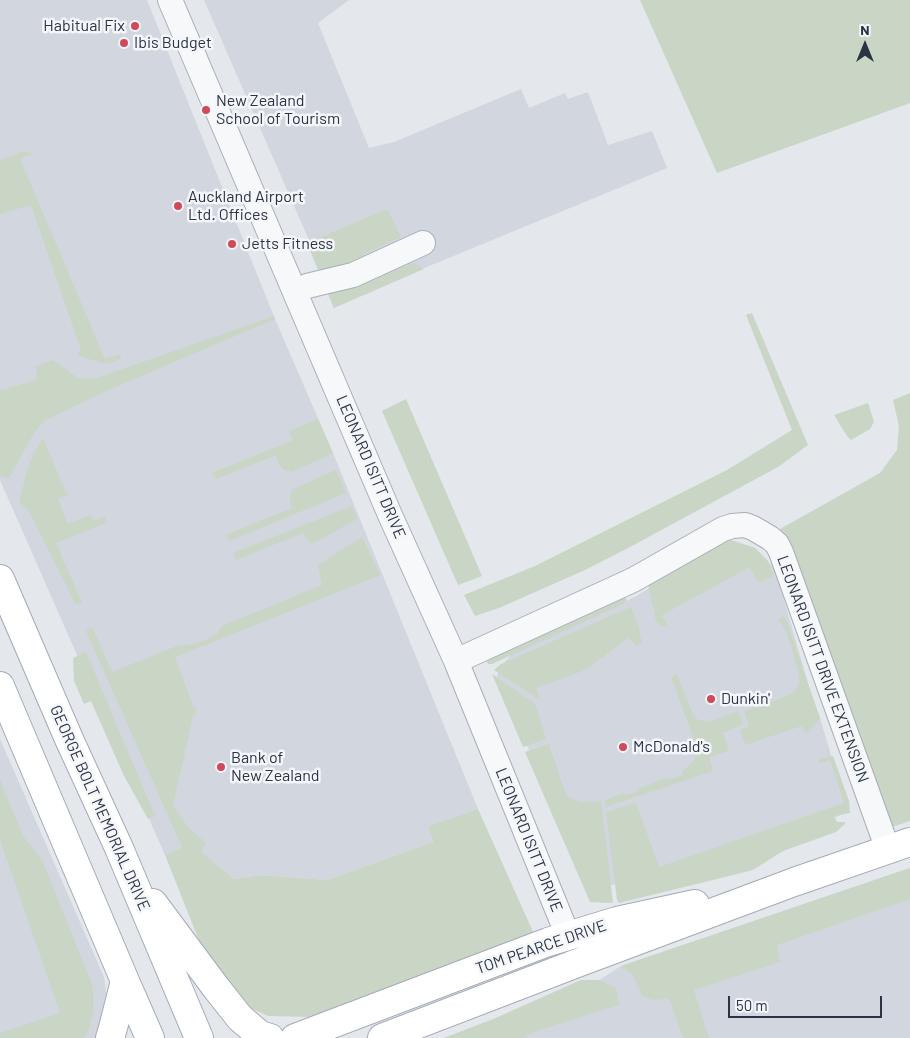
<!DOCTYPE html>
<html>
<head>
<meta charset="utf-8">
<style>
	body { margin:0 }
	#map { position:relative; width:910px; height:1038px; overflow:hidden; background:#e4e7ec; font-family:Barlow,sans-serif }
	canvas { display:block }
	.north { position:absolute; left:840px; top:20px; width:50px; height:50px; -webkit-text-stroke:4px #f4f6f9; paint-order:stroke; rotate:0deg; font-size:14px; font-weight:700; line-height:20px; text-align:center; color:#2b3445 }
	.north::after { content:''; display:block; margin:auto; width:18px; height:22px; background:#2b3445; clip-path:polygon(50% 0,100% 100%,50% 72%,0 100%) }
	.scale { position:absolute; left:728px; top:996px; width:154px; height:22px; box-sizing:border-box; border:2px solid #2b3445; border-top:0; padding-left:6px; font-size:15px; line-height:18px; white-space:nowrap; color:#2b3445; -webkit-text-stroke:4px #f4f6f9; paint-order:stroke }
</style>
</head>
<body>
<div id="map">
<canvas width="910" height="1038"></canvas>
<div class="north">N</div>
<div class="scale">50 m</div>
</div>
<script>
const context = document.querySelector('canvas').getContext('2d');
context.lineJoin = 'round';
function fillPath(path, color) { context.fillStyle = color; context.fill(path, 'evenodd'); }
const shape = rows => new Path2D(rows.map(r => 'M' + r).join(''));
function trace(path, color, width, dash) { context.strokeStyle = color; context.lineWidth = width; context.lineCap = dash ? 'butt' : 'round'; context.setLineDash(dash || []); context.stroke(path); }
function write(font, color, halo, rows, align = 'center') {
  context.font = font + ' Barlow,sans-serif'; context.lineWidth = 5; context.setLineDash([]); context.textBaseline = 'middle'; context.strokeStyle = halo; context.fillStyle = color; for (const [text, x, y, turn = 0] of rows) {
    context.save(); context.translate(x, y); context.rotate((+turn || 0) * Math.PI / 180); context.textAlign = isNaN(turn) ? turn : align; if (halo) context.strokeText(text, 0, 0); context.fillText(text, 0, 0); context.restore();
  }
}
const built = shape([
	[0,0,147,0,275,319,333,453,478,809,428,826,433,842,327,880,260,875,234,879,191,843,165,855,0,480],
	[204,0,349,0,318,23,369,148,394,142,521,89,529,108,565,93,568,99,588,92,608,145,652,131,667,168,337,304],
	[728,539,755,548,775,569,811,694,820,718,848,812,819,824,595,890,496,680,499,669,514,651,635,597],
	[0,739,104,977,108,1006,99,1038,0,1038],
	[910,868,910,1038,444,1038,496,1018,581,980,599,980,621,966]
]);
const green = shape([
	[640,0,910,0,910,103,717,173],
	[25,151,32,154,20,159,105,359,120,354,121,359,107,364,85,358,77,354,81,350,31,205,0,214,0,160],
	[387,209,401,237,366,253,353,264,343,269,318,270,307,243],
	[414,263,424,269,334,308,327,292,345,287,380,276],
	[752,313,808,445,778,467,630,547,585,570,499,608,475,616,464,595,535,566,727,470,792,430,746,315],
	[274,316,275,319,102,393,44,421,34,433,9,478,0,476,0,388,1,390,37,380,36,366,53,360,78,378,94,379],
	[910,393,910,821,892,827,780,529,880,473,897,450,899,426,893,400],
	[406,399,482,576,458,585,382,411],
	[868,403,874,422,870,429,851,440,847,436,834,415],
	[318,419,333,453,292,472,284,470,282,468,279,464,276,455,216,479,212,473,293,440,289,431],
	[43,438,66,492,69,494,58,499,68,524,91,515,94,521,104,517,108,522,56,543,82,603,76,605,30,513,19,502,27,470,34,452],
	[336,470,346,493,229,541,226,535,292,508,290,501,290,494,293,489],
	[352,506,357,519,318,541,311,543,306,539,303,533,236,560,233,553],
	[362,537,380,575,175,657,193,706,197,709,193,716,173,806,188,827,206,843,201,851,234,879,260,875,327,880,433,842,428,826,478,809,534,934,312,1017,268,1016,237,1002,206,958,165,855,182,847,86,631,92,627,112,672,177,646,192,644,206,640,217,634,222,626,322,585,318,565],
	[728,539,755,548,768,561,773,574,772,577,760,582,757,581,750,567,662,615,668,627,661,626,656,621,648,584],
	[624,596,627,600,623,604,492,664,488,664,487,662,489,659,502,651,609,604],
	[631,607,639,628,642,643,637,646,628,638,589,667,580,672,536,688,540,700,494,670,501,664],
	[783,616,787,622,820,718,809,732,805,733,802,726,745,745,740,730,749,726,744,711,787,696,794,692,799,683,799,674,790,643,784,627,778,620],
	[86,652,155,816,148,819,128,783,124,776,91,701,84,704,74,681,73,658],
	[492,674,534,703,536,707,546,739,523,747],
	[677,674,694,717,699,720,709,722,738,711,743,724,723,733,729,751,709,757,713,771,606,807,605,800,623,793,624,796,639,791,639,788,667,778,668,780,683,775,682,771,691,764,695,758,696,745,671,677],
	[549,744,565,792,569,797,574,800,584,802,601,801,613,903,590,902,525,752],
	[833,756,849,801,850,813,834,816,837,822,845,822,845,824,836,832,783,851,753,870,729,876,619,903,617,900,606,812,636,803,659,867,844,803,830,760,821,763,818,762,819,760,823,758],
	[0,780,23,836,42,860,93,987,93,1013,89,1029,83,1038,0,1038,0,1033,60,1013,0,840],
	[910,868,910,899,777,945,780,962,694,990,709,1038,683,1038,669,998,653,1000,642,996,633,975,621,966],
	[581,980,599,980,616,988,619,1005,530,1033,524,1038,444,1038,496,1018]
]);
const minor = shape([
	[170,0,390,515,456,661,568,936],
	[296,292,307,286,353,275,423,243],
	[456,661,633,580,723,529,732,526,745,525,753,528,770,538,777,544,781,552,888,850]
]);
const major = shape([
	[0,579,69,739,119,848,199,1038],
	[0,686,125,981,150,1038],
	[153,903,217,989,240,1018,260,1035,270,1038],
	[110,1038,113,1028,125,981],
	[295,1038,548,942,617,921,695,904],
	[382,1038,580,962,794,882,910,842]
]);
const markers = [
	[135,26,5,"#d1495b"],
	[124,43,5,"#d1495b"],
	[206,110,5,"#d1495b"],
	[178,206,5,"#d1495b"],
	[232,244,5,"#d1495b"],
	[711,699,5,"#d1495b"],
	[623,747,5,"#d1495b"],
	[221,767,5,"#d1495b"]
];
const poiNames = [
	["Habitual Fix",125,26,"right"],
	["Ibis Budget",134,43],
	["New Zealand",216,101],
	["School of Tourism",216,119],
	["Auckland Airport",188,197],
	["Ltd. Offices",188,215],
	["Jetts Fitness",242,244],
	["Dunkin'",721,699],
	["McDonald's",633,747],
	["Bank of",231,758],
	["New Zealand",231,776]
];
const streetNames = [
	["LEONARD ISITT DRIVE",371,467,67],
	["LEONARD ISITT DRIVE EXTENSION",823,669,70],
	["GEORGE BOLT MEMORIAL DRIVE",100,808,66],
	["LEONARD ISITT DRIVE",529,840,68],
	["TOM PEARCE DRIVE",541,947,-19]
];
fillPath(built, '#d2d6de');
fillPath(green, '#c9d6c5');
trace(minor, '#a9aeb7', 26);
trace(major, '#a3abb8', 30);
trace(minor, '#f7f8fa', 24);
trace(major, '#fff', 28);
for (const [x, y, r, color] of markers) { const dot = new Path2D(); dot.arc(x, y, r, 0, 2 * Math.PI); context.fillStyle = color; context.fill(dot); trace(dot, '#f4f6f9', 2); }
write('16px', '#2b3445', '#f4f6f9', poiNames, 'left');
write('16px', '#2b3445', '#f4f6f9', streetNames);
</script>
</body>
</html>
